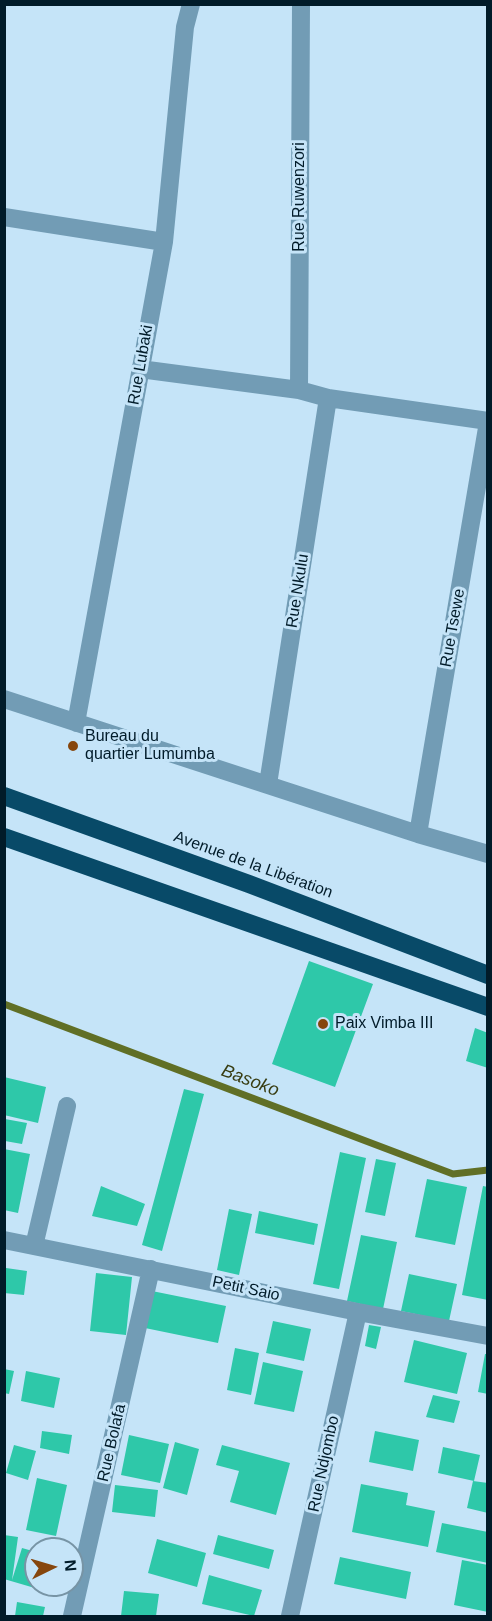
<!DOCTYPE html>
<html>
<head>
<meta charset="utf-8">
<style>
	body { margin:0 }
	#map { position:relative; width:492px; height:1621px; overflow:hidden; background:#c5e4f8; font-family:Helvetica,sans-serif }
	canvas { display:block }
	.frame { position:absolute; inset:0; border:6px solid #011b29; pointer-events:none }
	.north { position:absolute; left:24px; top:1537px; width:60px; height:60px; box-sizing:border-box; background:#c5e4f8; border:2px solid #7794a5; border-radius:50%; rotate:85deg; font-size:16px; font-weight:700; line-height:24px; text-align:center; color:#011b29 }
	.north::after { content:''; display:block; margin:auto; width:21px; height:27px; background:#86460d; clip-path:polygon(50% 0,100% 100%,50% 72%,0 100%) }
</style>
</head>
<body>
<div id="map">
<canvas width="492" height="1621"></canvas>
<div class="frame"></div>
<div class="north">N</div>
</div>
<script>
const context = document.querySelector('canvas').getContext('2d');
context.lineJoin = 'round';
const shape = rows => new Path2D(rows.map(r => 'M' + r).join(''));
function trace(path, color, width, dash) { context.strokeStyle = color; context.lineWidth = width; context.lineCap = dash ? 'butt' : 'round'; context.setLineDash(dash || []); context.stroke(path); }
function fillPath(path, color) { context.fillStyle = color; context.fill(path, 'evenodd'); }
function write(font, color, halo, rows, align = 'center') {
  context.font = font + ' Helvetica,sans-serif'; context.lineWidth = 6; context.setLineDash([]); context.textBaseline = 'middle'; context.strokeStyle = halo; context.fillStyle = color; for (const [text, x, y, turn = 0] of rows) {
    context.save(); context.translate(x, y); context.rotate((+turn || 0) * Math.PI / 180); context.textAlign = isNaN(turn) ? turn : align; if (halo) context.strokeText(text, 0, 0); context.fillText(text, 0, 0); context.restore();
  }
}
const stream = shape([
	[4,1004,453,1174,488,1170]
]);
const building = shape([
	[309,961,373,984,335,1087,272,1064],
	[475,1028,488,1033,488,1068,466,1061],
	[4,1077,46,1087,38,1123,4,1115],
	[184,1089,204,1094,162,1251,142,1245],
	[5,1119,27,1123,22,1144,5,1141],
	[4,1149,30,1154,18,1213,4,1210],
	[340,1152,366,1158,339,1289,313,1284],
	[376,1159,396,1163,385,1216,365,1212],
	[427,1179,467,1187,455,1245,415,1237],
	[101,1186,145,1204,137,1226,92,1216],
	[483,1186,488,1187,488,1300,462,1295],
	[229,1209,252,1214,239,1275,217,1270],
	[259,1211,318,1224,314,1245,255,1233],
	[361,1235,397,1242,383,1309,347,1301],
	[6,1268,27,1271,24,1295,4,1293],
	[96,1273,132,1277,126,1335,90,1331],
	[409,1274,457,1284,449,1321,401,1311],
	[152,1291,226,1306,218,1343,145,1328],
	[273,1321,311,1329,304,1361,266,1353],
	[369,1325,381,1327,376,1349,365,1346],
	[414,1340,467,1353,457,1394,404,1382],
	[235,1348,259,1353,251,1395,227,1390],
	[485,1354,488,1354,488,1394,478,1392],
	[263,1362,303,1371,294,1412,254,1404],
	[4,1369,14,1371,9,1394,4,1393],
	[26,1371,60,1378,54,1408,21,1401],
	[433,1395,460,1401,454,1423,426,1417],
	[42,1431,72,1435,69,1454,40,1448],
	[375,1431,419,1440,413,1471,369,1462],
	[129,1435,169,1444,160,1483,121,1475],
	[175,1442,199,1449,187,1495,163,1488],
	[14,1445,36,1451,28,1480,6,1473],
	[222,1445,290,1463,276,1515,230,1502,239,1471,216,1465],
	[443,1447,480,1455,474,1481,438,1473],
	[37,1478,67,1485,56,1536,26,1530],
	[473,1481,488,1483,488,1513,467,1508],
	[361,1484,408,1493,406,1505,435,1511,428,1547,352,1532],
	[115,1485,158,1490,155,1517,112,1512],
	[442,1523,488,1532,488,1563,436,1552],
	[4,1535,18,1537,12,1580,22,1548,36,1552,36,1585,47,1585,45,1591,4,1579],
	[218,1535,274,1550,269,1569,213,1554],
	[157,1539,206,1553,197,1587,148,1573],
	[340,1557,411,1572,406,1599,334,1584],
	[462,1560,488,1565,488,1612,454,1605],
	[209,1575,262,1590,254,1616,202,1604],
	[124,1591,159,1594,156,1616,121,1616],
	[17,1602,45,1607,43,1616,15,1616]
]);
const minor = shape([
	[4,217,164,242],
	[140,369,299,390,328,398,488,421],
	[299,390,301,4],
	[4,699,418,834,488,854],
	[76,723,164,242,185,27,191,4],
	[268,784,328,398],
	[418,834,488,422],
	[4,1240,358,1312,488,1336],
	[34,1246,67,1106],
	[72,1616,151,1269],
	[290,1616,358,1312]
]);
const highway = shape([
	[4,796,249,884,488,975],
	[4,837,488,1007]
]);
const markers = [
	[73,746,6,"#86460d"],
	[323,1024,6,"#86460d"]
];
const streetNames = [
	["Rue Ruwenzori",300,197,-90],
	["Rue Lubaki",141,365,-80],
	["Rue Nkulu",298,591,-81],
	["Rue Tsewe",453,628,-80],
	["Avenue de la Libération",253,865,20],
	["Petit Saio",246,1289,12],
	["Rue Bolafa",112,1443,-77],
	["Rue Ndjombo",324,1464,-78]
];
const poiNames = [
	["Bureau du",85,737],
	["quartier Lumumba",85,755],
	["Paix Vimba III",335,1024]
];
const waterNames = [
	["Basoko",250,1081,21]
];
trace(stream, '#606f26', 7);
fillPath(building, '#2ec8a9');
trace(minor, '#729cb5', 18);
trace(highway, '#084a68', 18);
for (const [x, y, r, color] of markers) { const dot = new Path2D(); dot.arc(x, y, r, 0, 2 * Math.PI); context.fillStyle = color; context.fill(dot); trace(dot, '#c5e4f8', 2); }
write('16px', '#011b29', '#c5e4f8', streetNames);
write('16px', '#011b29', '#c5e4f8', poiNames, 'left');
write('italic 18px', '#383d12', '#c5e4f8', waterNames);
</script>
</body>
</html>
